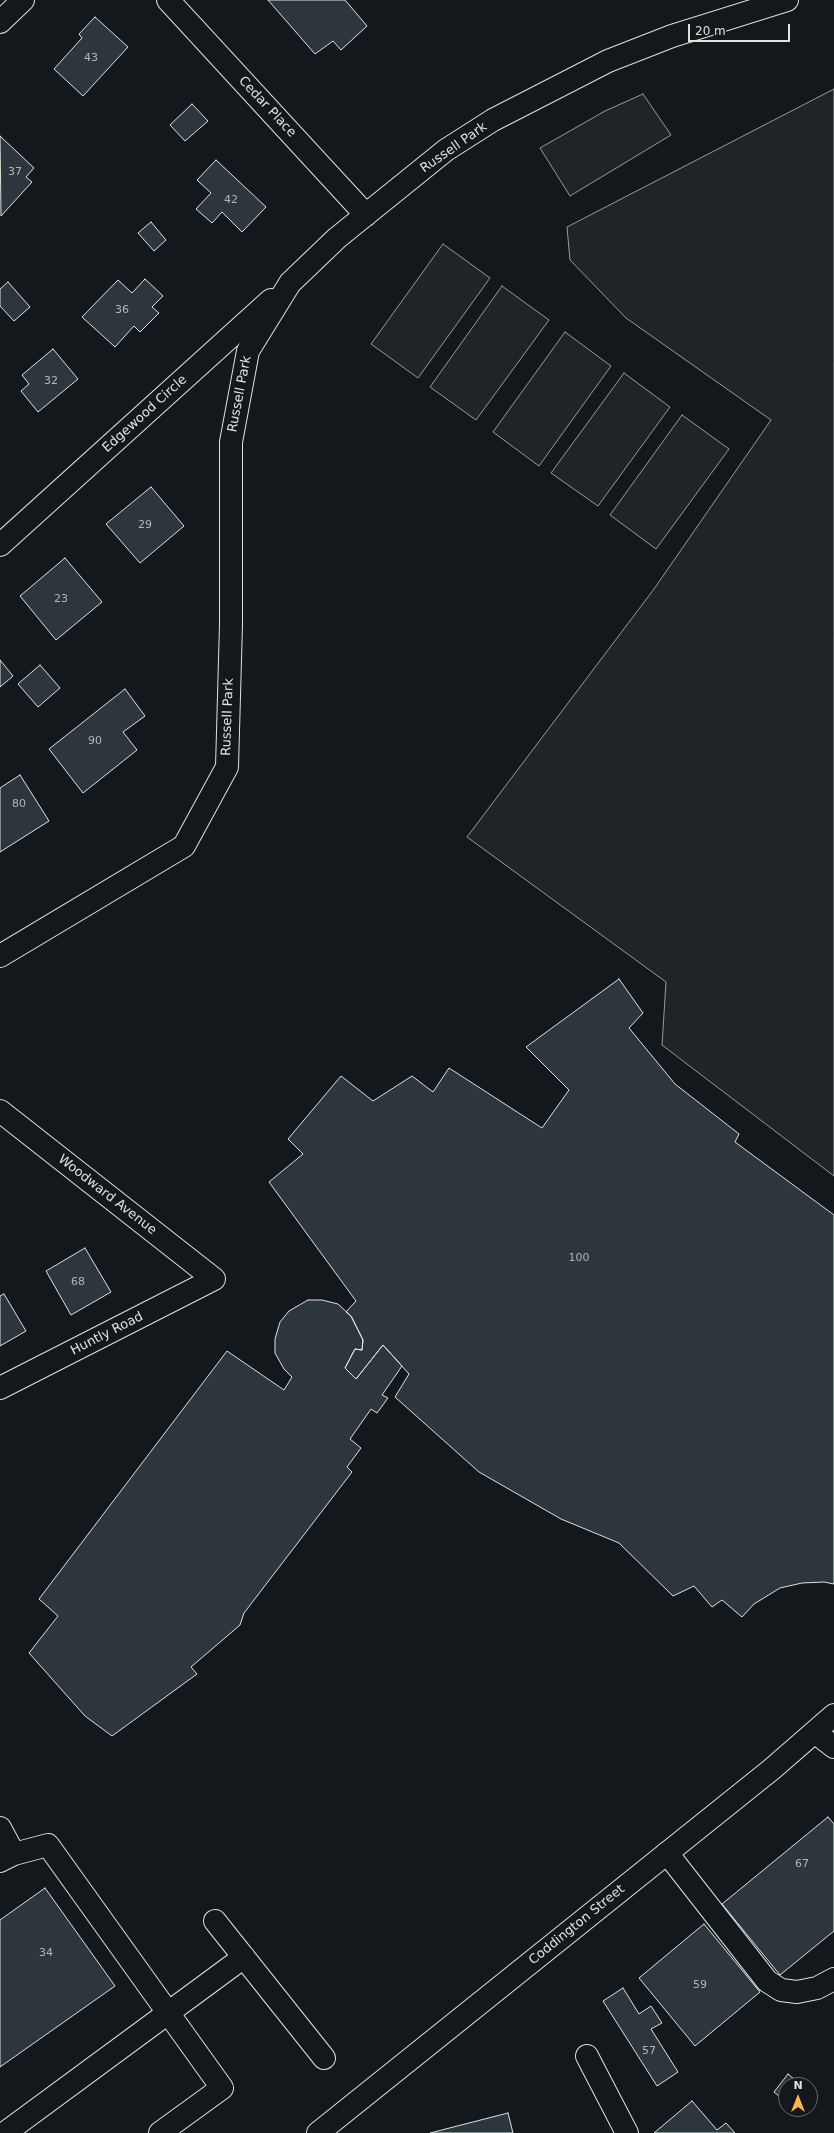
<!DOCTYPE html>
<html>
<head>
<meta charset="utf-8">
<style>
	body { margin:0 }
	#map { position:relative; width:834px; height:2133px; overflow:hidden; background:#14181c; font-family:"DejaVu Sans",sans-serif }
	canvas { display:block }
	.north { position:absolute; left:778px; top:2077px; width:40px; height:40px; box-sizing:border-box; background:#14181c; border:1px solid #626a69; border-radius:50%; rotate:0deg; font-size:11px; font-weight:700; line-height:16px; text-align:center; color:#d8e6dc }
	.north::after { content:''; display:block; margin:auto; width:14px; height:18px; background:#ffb74d; clip-path:polygon(50% 0,100% 100%,50% 72%,0 100%) }
	.scale { position:absolute; left:688px; top:24px; width:102px; height:18px; box-sizing:border-box; border:2px solid #d8e6dc; border-top:0; padding-left:5px; font-size:12px; line-height:14px; white-space:nowrap; color:#d8e6dc; -webkit-text-stroke:3px #14181c; paint-order:stroke }
</style>
</head>
<body>
<div id="map">
<canvas width="834" height="2133"></canvas>
<div class="north">N</div>
<div class="scale">20 m</div>
</div>
<script>
const context = document.querySelector('canvas').getContext('2d');
context.lineJoin = 'round';
function fillPath(path, color) { context.fillStyle = color; context.fill(path, 'evenodd'); }
const shape = rows => new Path2D(rows.map(r => 'M' + r).join(''));
function trace(path, color, width, dash) { context.strokeStyle = color; context.lineWidth = width; context.lineCap = dash ? 'butt' : 'round'; context.setLineDash(dash || []); context.stroke(path); }
function write(font, color, halo, rows, align = 'center') {
  context.font = font + ' "DejaVu Sans",sans-serif'; context.lineWidth = 3; context.setLineDash([]); context.textBaseline = 'middle'; context.strokeStyle = halo; context.fillStyle = color; for (const [text, x, y, turn = 0] of rows) {
    context.save(); context.translate(x, y); context.rotate((+turn || 0) * Math.PI / 180); context.textAlign = isNaN(turn) ? turn : align; if (halo) context.strokeText(text, 0, 0); context.fillText(text, 0, 0); context.restore();
  }
}
const green = shape([
	[834,89,834,1176,662,1045,666,982,467,837,654,589,771,420,626,318,570,260,567,227,834,89],
	[643,94,671,135,570,196,540,148,605,111,643,94],
	[443,244,490,278,418,378,371,344,443,244],
	[502,286,549,320,476,420,430,387,502,286],
	[565,332,611,366,539,466,493,432,565,332],
	[624,373,670,407,598,506,551,473,624,373],
	[682,415,729,449,656,549,610,515,682,415]
]);
const building = shape([
	[268,0,345,0,367,26,341,50,333,41,315,54,268,0],
	[95,17,128,47,83,96,54,69,82,38,79,34,95,17],
	[192,104,208,121,185,141,170,125,192,104],
	[0,136,34,168,26,177,32,182,1,216,0,136],
	[216,160,266,207,242,232,222,212,212,223,196,209,211,193,197,180,216,160],
	[151,222,166,240,154,251,138,233,151,222],
	[145,279,163,296,152,307,159,313,140,332,134,326,115,347,82,317,118,280,132,293,145,279],
	[8,282,30,307,14,321,0,306,0,289,8,282],
	[53,349,78,379,38,412,21,391,29,384,22,375,53,349],
	[151,487,184,526,140,563,106,524,151,487],
	[65,558,102,602,56,640,20,596,65,558],
	[0,660,13,676,0,687,0,660],
	[40,665,60,688,38,707,18,684,40,665],
	[125,689,145,716,123,732,137,750,83,793,49,749,125,689],
	[20,775,49,821,0,852,0,788,20,775],
	[619,979,643,1013,629,1028,675,1084,739,1134,735,1142,834,1215,834,1584,824,1582,802,1583,780,1588,754,1604,742,1617,722,1600,712,1607,694,1586,673,1596,619,1543,561,1519,479,1472,395,1397,409,1374,383,1345,356,1379,345,1368,355,1349,362,1350,363,1340,351,1316,346,1312,356,1301,269,1182,303,1154,288,1139,341,1076,373,1101,412,1076,433,1092,449,1068,542,1128,569,1090,526,1047,619,979],
	[85,1248,111,1292,71,1315,46,1271,85,1248],
	[4,1294,26,1331,0,1346,0,1296,4,1294],
	[308,1300,322,1300,338,1304,351,1316,363,1340,362,1350,355,1349,345,1368,356,1379,383,1345,402,1366,382,1395,388,1398,377,1413,371,1409,350,1439,361,1448,347,1467,352,1472,244,1613,240,1625,191,1667,197,1674,112,1736,85,1716,29,1653,58,1616,39,1599,227,1351,284,1390,292,1377,284,1369,275,1353,275,1339,280,1322,289,1311,308,1300],
	[828,1817,834,1824,834,1931,780,1975,722,1904,828,1817],
	[45,1888,115,1986,0,2067,0,1920,45,1888],
	[704,1924,760,1992,695,2046,639,1978,704,1924],
	[623,1988,639,2014,651,2006,662,2023,651,2029,678,2072,657,2086,603,2001,623,1988],
	[788,2074,801,2085,786,2085,786,2102,774,2092,788,2074],
	[692,2101,717,2130,726,2123,735,2133,654,2133,692,2101],
	[508,2113,513,2133,430,2133,508,2113]
]);
const minor = shape([
	[168,0,366,215],
	[0,22,23,0],
	[0,545,271,300],
	[0,956,184,846,227,767,231,624,231,442,248,351,290,283,337,238,446,150,493,120,608,61,672,36,787,0],
	[0,1111,214,1279,0,1388],
	[816,1733,834,1747],
	[0,1828,14,1854],
	[667,1853,767,1981,781,1990,797,1992,817,1988,834,1979],
	[0,1861,14,1854,48,1845,222,2088,160,2133],
	[215,1921,324,2058],
	[587,2056,627,2133],
	[5,2133,244,1957]
]);
const major = shape([
	[318,2133,772,1769,834,1715]
]);
const numberNames = [
	["43",91,58],
	["37",15,172],
	["42",231,200],
	["36",122,310],
	["32",51,381],
	["29",145,525],
	["23",61,599],
	["90",95,741],
	["80",19,804],
	["100",579,1258],
	["68",78,1282],
	["67",802,1864],
	["34",46,1953],
	["59",700,1985],
	["57",649,2051]
];
const streetNames = [
	["Cedar Place",267,107,47],
	["Russell Park",454,148,-35],
	["Russell Park",240,394,-79],
	["Edgewood Circle",145,414,-42],
	["Russell Park",228,717,-88],
	["Woodward Avenue",107,1195,38],
	["Huntly Road",107,1334,-27],
	["Coddington Street",577,1925,-39]
];
fillPath(green, '#202428');
trace(green, '#939e99', 1);
fillPath(building, '#2c363c');
trace(building, '#d8e6dc', 1);
trace(minor, '#d8e6dc', 24);
trace(major, '#d8e6dc', 24);
trace(minor, '#14181c', 22);
trace(major, '#14181c', 22);
write('11px', '#adbab4', null, numberNames);
write('13px', '#d8e6dc', '#14181c', streetNames);
</script>
</body>
</html>
